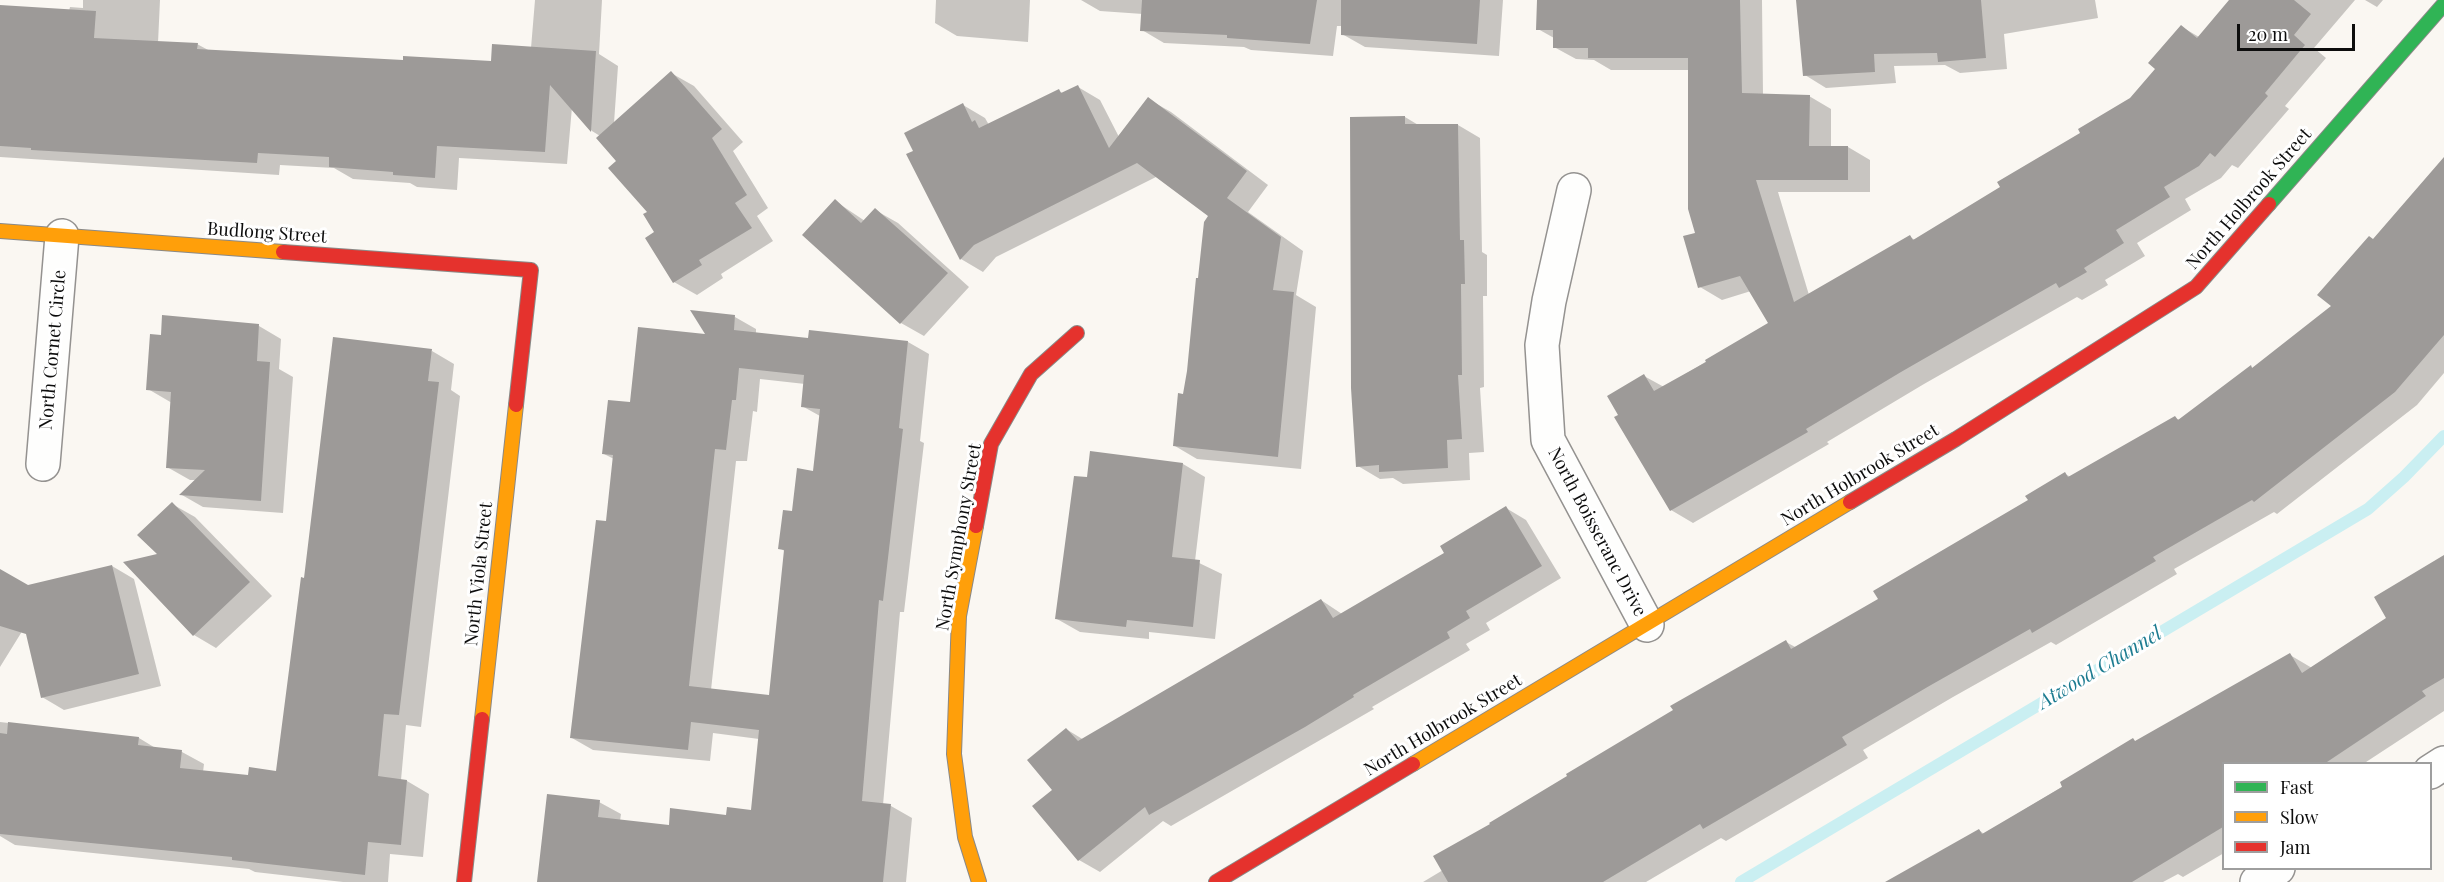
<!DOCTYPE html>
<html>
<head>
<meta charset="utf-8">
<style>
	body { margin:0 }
	#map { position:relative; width:2444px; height:882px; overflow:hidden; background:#faf7f2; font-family:"Playfair Display",serif }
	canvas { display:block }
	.legend { position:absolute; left:2222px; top:762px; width:210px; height:108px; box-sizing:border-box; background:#fff; border:2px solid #9e9e9e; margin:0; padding:8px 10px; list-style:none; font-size:18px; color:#0d0d0d }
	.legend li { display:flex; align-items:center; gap:12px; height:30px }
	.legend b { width:30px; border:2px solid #9e9e9e }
	.scale { position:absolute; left:2237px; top:24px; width:118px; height:27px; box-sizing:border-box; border:3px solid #0d0d0d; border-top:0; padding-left:8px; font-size:18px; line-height:21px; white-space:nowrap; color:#0d0d0d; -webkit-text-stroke:4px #fff; paint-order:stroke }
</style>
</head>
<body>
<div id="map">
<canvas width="2444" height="882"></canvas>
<ul class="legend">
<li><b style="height:8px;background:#30b455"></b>Fast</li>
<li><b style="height:8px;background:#ff9f0a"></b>Slow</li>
<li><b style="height:8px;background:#e5322d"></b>Jam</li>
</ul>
<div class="scale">20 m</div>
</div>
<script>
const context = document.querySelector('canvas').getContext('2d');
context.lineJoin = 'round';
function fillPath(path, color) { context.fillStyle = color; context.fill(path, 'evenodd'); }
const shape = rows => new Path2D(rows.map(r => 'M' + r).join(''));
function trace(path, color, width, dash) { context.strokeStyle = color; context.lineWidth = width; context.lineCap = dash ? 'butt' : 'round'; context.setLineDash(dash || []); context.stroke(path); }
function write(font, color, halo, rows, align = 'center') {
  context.font = font + ' "Playfair Display",serif'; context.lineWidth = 6; context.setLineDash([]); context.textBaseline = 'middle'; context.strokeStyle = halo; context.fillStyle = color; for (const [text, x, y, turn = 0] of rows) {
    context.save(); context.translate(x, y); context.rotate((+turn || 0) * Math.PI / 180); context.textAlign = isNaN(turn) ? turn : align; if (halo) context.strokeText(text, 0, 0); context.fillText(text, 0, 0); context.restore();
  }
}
const shadow = shape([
	[83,0,160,0,158,43,197,44,210,51,404,62,492,62,531,48,535,0,602,0,599,54,618,66,614,123,671,73,694,86,743,142,733,151,768,208,757,216,773,241,721,274,723,278,697,295,674,282,649,212,600,136,592,131,572,107,567,164,459,158,457,190,417,187,410,183,353,179,334,168,280,165,279,175,0,157,0,6,69,11,70,7,83,8],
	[936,0,1030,0,1028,42,957,36,935,23],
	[1081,0,1503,0,1499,56,1365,47,1342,34,1342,26,1337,26,1333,56,1251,50,1244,47,1164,43,1142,30,1143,14,1100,11],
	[1538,0,1762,0,1763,95,1809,96,1831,109,1831,147,1848,147,1870,160,1870,192,1778,192,1809,295,1910,237,1915,240,2002,188,2083,134,2131,99,2157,68,2182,27,2199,37,2231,0,2355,0,2314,48,2326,58,2285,106,2289,109,2238,168,2232,165,2221,178,2185,199,2191,210,2137,243,2145,256,2105,280,2108,285,2082,300,2077,297,1924,384,1827,442,1829,444,1693,523,1671,510,1620,415,1644,376,1664,387,1770,323,1751,291,1722,300,1700,287,1690,70,1611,70,1594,60,1576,59,1554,47,1554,38,1538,29],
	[1798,0,2095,0,2098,18,2004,34,2007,69,1960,73,1945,65,1894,66,1896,83,1826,88,1805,75],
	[2365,0,2383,0,2377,7],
	[1078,87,1100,100,1119,137,1148,99,1171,112,1268,185,1248,212,1303,251,1296,295,1316,307,1301,469,1197,459,1175,446,1185,396,1210,215,1158,176,996,257,983,272,961,259,908,155,915,152,963,105,985,118,989,125,1059,91,1064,94],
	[1405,117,1420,126,1458,125,1480,138,1482,252,1487,255,1487,296,1483,296,1484,387,1480,388,1484,452,1469,453,1470,480,1403,484,1393,478,1380,479,1358,466,1352,118],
	[2444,159,2444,373,2417,405,2277,514,2274,512,2174,569,2177,574,2056,645,2051,642,1953,697,1863,750,1868,758,1726,841,1721,838,1646,882,1423,882,1443,870,1492,825,1786,642,1797,648,1880,600,2030,501,2065,474,2071,477,2175,418,2180,420,2251,367,2254,369,2333,306,2374,241],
	[835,201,865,221,875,210,898,223,969,287,924,336,901,323,804,235],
	[735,317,756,329,756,334,810,339,811,331,908,342,929,354,920,441,924,443,904,612,900,612,883,805,891,806,912,818,906,882,539,882,599,802,621,814,620,821,670,826,752,812,759,739,713,733,710,761,593,750,572,738,607,522,614,459,604,454,631,403,708,335],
	[760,379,805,384,802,406,820,416,814,472,794,513,780,548,786,552,770,697,711,690,736,461,747,461,753,411,757,412],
	[259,326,281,339,279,369,293,377,283,513,203,507,182,495,196,480,190,480,167,467,172,403,148,389,162,336],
	[432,351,454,364,451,390,460,396,421,727,406,725,401,780,407,781,429,794,423,857,390,854,388,882,343,882,255,872,249,869,15,845,0,836,0,722,139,738,157,749,182,752,204,764,203,772,249,777,278,772,305,579],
	[1183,464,1205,477,1195,561,1222,574,1215,639,1149,632,1149,639,1080,632,1057,619,1088,479],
	[172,504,195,517,272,596,216,648,194,635,126,563,160,555],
	[1506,508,1526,520,1561,578,1486,623,1490,630,1466,644,1470,650,1372,707,1374,709,1171,826,1163,821,1100,872,1079,860,1035,806,1055,790,1066,729,1084,740,1321,600,1342,614,1446,553],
	[2444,559,2444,711,2363,764,2224,764,2224,853,2183,877,2178,874,2163,882,1896,882,1979,830,1984,834,2136,742,2290,655,2312,668,2388,618],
	[112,566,134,579,161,686,64,710,42,697,26,625,0,667,0,570,28,586]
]);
const stream = shape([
	[1741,882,2368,509,2404,477,2444,436]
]);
const building = shape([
	[1142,0,1317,0,1310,44,1227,38,1227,35,1140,31],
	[1341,0,1480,0,1477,44,1341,35],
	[1537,0,1740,0,1742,93,1810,95,1809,146,1848,146,1848,180,1756,180,1794,302,1910,235,1913,240,2000,187,1997,182,2080,133,2078,129,2130,98,2155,69,2148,63,2181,25,2197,38,2229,0,2294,0,2311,14,2294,35,2305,45,2265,93,2268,96,2215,157,2210,153,2199,166,2164,187,2170,197,2116,230,2124,243,2084,268,2087,272,2059,288,2056,283,1901,372,1806,429,1808,432,1670,511,1614,417,1618,415,1607,396,1644,374,1654,391,1706,362,1705,360,1768,323,1740,276,1698,288,1683,236,1695,233,1688,209,1688,58,1588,58,1588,48,1553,48,1553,30,1536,30],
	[1796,0,1981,0,1986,58,1938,62,1937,53,1874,54,1875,72,1803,76],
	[0,5,96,11,94,38,198,43,197,49,403,60,403,56,491,61,492,44,596,51,591,132,550,85,545,152,437,146,435,178,393,175,393,172,329,167,329,157,258,153,257,163,31,150,31,148,0,146],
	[671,71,722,129,712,138,747,195,735,203,752,228,699,260,702,265,673,283,645,238,654,232,643,214,647,212,608,168,616,161,596,138],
	[1078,85,1109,148,1148,97,1247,171,1227,198,1281,237,1273,290,1294,292,1278,457,1173,446,1178,393,1183,394,1187,371,1196,278,1198,278,1204,222,1208,216,1137,163,974,245,960,260,906,154,913,151,904,133,963,103,972,122,975,120,979,128,1059,89,1061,93],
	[1405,116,1405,124,1458,124,1460,240,1464,240,1465,284,1461,284,1462,375,1458,375,1462,439,1447,440,1448,468,1379,472,1379,465,1356,467,1351,388,1350,117],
	[2444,157,2444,335,2395,392,2254,502,2252,500,2153,557,2156,561,2032,633,2030,629,1931,685,1842,737,1847,745,1703,829,1700,824,1603,882,1448,882,1433,856,1490,824,1489,823,1567,776,1566,774,1673,710,1670,706,1786,640,1791,649,1878,599,1873,591,2028,500,2025,496,2065,472,2068,477,2175,416,2178,420,2251,365,2252,368,2331,306,2317,295,2369,236,2373,239],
	[835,199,861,223,875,208,948,273,900,324,802,235],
	[690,310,735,315,734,330,808,338,809,330,908,341,899,428,903,429,883,601,879,600,862,801,891,804,883,882,537,882,547,794,600,800,598,817,669,825,670,808,726,815,727,807,751,810,759,730,691,722,688,750,570,738,596,520,606,521,613,455,602,454,608,400,630,402,638,327,705,334],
	[739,368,804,375,801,407,820,409,813,471,797,468,792,511,783,510,778,549,784,550,769,695,689,686,715,449,726,450,732,400,736,400],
	[162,315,259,324,257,361,270,362,261,501,179,495,205,470,166,468,171,392,146,390,150,334,161,335],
	[333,337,432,349,428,381,439,382,399,715,384,714,378,776,407,780,401,845,368,842,365,875,232,860,232,857,0,834,0,733,7,734,8,722,139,737,138,745,182,750,180,768,248,775,249,767,276,771,301,577,304,578],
	[1090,451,1183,463,1172,557,1200,560,1193,627,1127,620,1126,627,1055,619,1074,476,1087,477],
	[172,502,250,582,193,636,123,562,157,554,137,535],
	[1506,506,1542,566,1466,611,1470,618,1447,632,1450,638,1353,695,1354,697,1305,727,1149,815,1145,807,1078,861,1032,806,1052,790,1027,760,1066,728,1078,741,1321,599,1333,618,1444,553,1440,546],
	[2444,555,2444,678,2422,691,2426,696,2324,764,2223,764,2223,827,2132,882,1885,882,1979,829,1982,834,2062,787,2060,782,2133,738,2135,741,2290,653,2302,673,2386,618,2374,597],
	[112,565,139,674,41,698,26,634,0,626,0,569,28,585]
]);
const street = shape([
	[1574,190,1549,301,1542,345,1548,440,1647,625],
	[43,464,62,236],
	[2430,772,2444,763],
	[2257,882,2278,868]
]);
const fast = shape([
	[2269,204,2444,4]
]);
const slow = shape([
	[0,231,283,252],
	[976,526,959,616,954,754,965,837,979,882],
	[482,719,516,405],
	[1413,764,1850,502]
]);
const jam = shape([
	[283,252,531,270,516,405],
	[1850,502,1956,439,2196,287,2269,204],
	[976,526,991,444,1031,374,1077,333],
	[464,882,482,719],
	[1216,882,1413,764]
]);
const streetNames = [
	["North Holbrook Street",2249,199,-49],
	["Budlong Street",267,233,4],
	["North Cornet Circle",53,350,-85],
	["North Holbrook Street",1860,475,-31],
	["North Boisseranc Drive",1597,532,62],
	["North Symphony Street",959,537,-80],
	["North Viola Street",479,574,-84],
	["North Holbrook Street",1443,725,-31]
];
const waterNames = [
	["Atwood Channel",2100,668,-31]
];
fillPath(shadow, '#0003');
trace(stream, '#caeff2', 12);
fillPath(building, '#9d9a98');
trace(street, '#949290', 36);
trace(fast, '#8a8987', 16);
trace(slow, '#8a8987', 16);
trace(jam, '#8a8987', 16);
trace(street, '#fefefd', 33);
trace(fast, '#30b455', 14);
trace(slow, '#ff9f0a', 14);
trace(jam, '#e5322d', 14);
write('18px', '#0d0d0d', '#fff', streetNames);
write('italic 20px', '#1d7c91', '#fff', waterNames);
</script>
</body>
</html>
